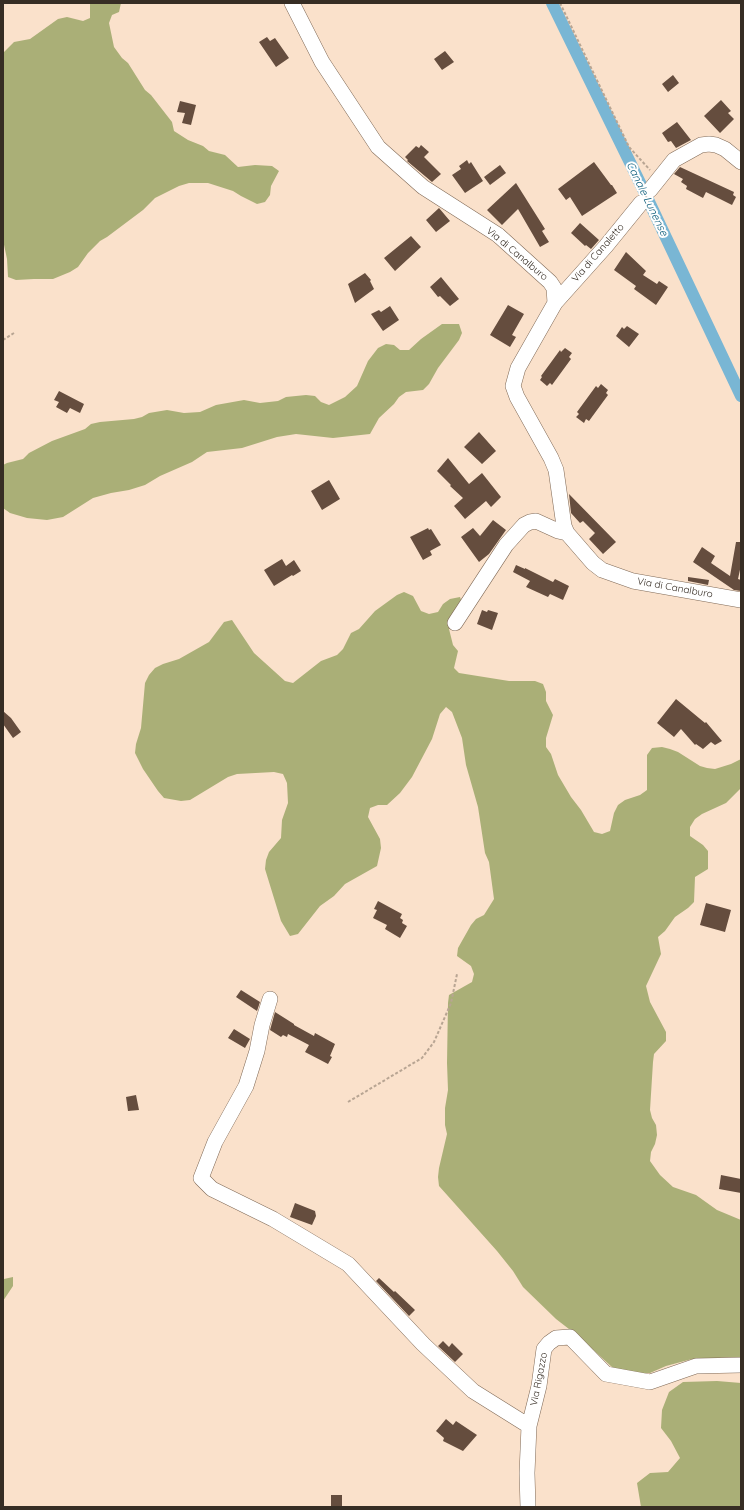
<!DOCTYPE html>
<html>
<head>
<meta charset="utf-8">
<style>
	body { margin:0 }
	#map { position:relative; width:744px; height:1510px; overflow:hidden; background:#fae1cb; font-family:Quicksand,sans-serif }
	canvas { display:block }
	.frame { position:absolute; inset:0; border:4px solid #362d24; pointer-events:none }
</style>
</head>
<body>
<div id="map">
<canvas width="744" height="1510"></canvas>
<div class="frame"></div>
</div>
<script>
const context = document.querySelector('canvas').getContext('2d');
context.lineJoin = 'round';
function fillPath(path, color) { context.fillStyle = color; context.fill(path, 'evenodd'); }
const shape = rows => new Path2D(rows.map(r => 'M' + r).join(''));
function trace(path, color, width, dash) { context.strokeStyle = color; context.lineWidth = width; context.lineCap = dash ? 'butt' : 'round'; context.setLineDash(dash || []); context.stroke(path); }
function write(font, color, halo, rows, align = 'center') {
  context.font = font + ' Quicksand,sans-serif'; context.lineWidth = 4; context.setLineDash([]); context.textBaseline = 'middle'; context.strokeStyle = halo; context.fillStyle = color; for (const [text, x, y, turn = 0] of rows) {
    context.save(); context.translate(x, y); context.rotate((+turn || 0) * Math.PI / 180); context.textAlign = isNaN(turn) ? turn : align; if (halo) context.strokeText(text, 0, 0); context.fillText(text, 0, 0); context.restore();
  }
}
const forest = shape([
	[90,3,121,3,119,12,112,15,109,23,114,47,122,58,128,63,145,90,151,95,172,122,174,131,188,140,203,146,209,151,225,155,238,167,255,165,272,166,279,171,271,186,270,195,265,202,257,204,241,196,233,191,208,183,189,183,179,186,155,198,143,210,107,237,100,241,88,253,78,267,70,272,53,279,34,279,16,280,8,277,7,259,3,240,3,53,14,42,30,39,58,19,67,17,83,21,90,18],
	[442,324,459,324,462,333,459,340,438,368,429,384,423,390,406,392,399,397,394,404,379,418,370,434,333,438,296,434,277,437,242,448,207,452,192,462,160,476,145,485,129,490,111,493,93,498,63,517,47,520,27,518,10,513,3,508,3,465,7,463,23,459,29,453,52,441,85,429,91,424,100,422,134,419,142,417,149,413,167,410,184,413,200,412,216,405,244,400,260,403,278,401,286,397,306,395,315,396,321,402,329,405,345,397,357,386,368,361,378,348,386,344,394,345,400,350,409,350,421,339],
	[404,592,413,596,421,611,429,614,438,612,443,604,450,599,460,597,463,605,449,629,453,645,458,651,454,668,459,673,509,681,535,681,543,684,546,692,546,701,553,715,546,738,546,747,551,754,558,775,571,797,581,810,594,832,602,834,610,831,614,813,618,805,625,800,640,795,647,790,647,755,652,748,662,747,670,749,678,752,700,766,707,768,715,769,731,764,741,759,741,788,726,803,702,814,695,819,690,827,690,836,703,845,708,851,708,869,695,877,694,902,688,908,675,917,665,931,658,937,661,954,646,986,650,1002,666,1032,666,1041,654,1054,653,1062,650,1110,652,1118,656,1125,657,1135,655,1144,651,1152,650,1161,660,1175,673,1187,696,1195,717,1210,741,1220,741,1357,692,1359,666,1366,650,1373,631,1373,613,1368,578,1336,556,1319,523,1287,513,1271,497,1251,439,1186,438,1177,439,1168,447,1134,445,1125,445,1108,448,1090,447,1063,448,1003,449,995,472,982,474,974,471,966,457,956,458,948,471,925,476,919,484,915,494,899,489,862,485,853,478,807,466,765,462,738,452,712,446,707,440,714,432,739,412,777,400,793,387,805,378,805,370,808,368,817,380,839,381,848,377,866,345,884,334,896,320,906,298,934,290,936,281,921,265,869,266,860,269,852,281,838,282,820,288,803,287,783,283,774,274,772,237,774,228,777,190,800,181,801,164,798,158,791,143,769,135,753,136,744,141,728,145,683,149,675,155,668,163,664,179,659,209,642,224,622,232,620,254,653,285,681,293,683,321,661,337,655,343,649,351,633,359,629,375,611,397,595],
	[13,1277,13,1286,3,1301,3,1281,4,1279],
	[717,1381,741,1383,741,1507,641,1507,637,1483,650,1473,668,1472,680,1458,671,1441,661,1428,662,1410,669,1392,683,1382]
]);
const canal = shape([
	[552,3,643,189,741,396]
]);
const building = shape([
	[267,37,270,41,275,38,289,58,276,67,259,42],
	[445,51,454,62,442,70,434,59],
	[673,75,679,83,668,92,662,84],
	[721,100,731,111,728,113,734,119,720,133,704,116],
	[180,101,196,105,191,125,182,123,185,113,177,112],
	[677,122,691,140,676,148,671,141,668,142,662,133],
	[421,145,429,152,424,157,441,174,432,182,407,161,408,160,405,157,416,146,419,148],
	[467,160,469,164,471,162,483,181,465,193,452,175,461,169,459,166],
	[594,162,611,185,612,185,617,193,582,216,570,197,566,200,558,189],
	[500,165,506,173,490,185,484,177],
	[680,167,734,192,733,195,736,197,732,205,706,192,703,198,686,189,687,186,681,182,683,179,674,174],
	[516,183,545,229,542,231,549,242,540,247,518,209,502,225,487,210],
	[439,208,450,221,436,232,426,220],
	[580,223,599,240,591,249,586,245,585,246,571,233],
	[411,236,421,247,395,271,384,258],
	[626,252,646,271,643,275,657,284,659,281,668,287,656,305,634,289,636,286,614,270],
	[365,273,371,280,370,281,374,289,355,303,348,284],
	[441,277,459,299,450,306,440,296,438,297,430,287],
	[508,305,524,314,512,335,516,337,510,347,490,335],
	[390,306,399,320,383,331,371,314,379,310,381,312],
	[627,326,639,334,629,347,616,336,622,327,624,329],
	[565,348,572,353,569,357,571,359,552,385,550,383,547,386,540,380,542,377,541,376,560,350,561,352],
	[601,384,608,390,606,393,608,395,589,421,586,419,584,423,576,417,579,414,577,412,596,386,598,388],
	[59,391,84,404,80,413,70,408,67,413,56,407,59,402,54,400],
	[479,432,496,451,482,464,464,447],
	[448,458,469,484,482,473,501,497,491,507,486,501,465,519,454,506,463,498,450,486,451,485,437,471],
	[329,480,340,499,322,510,311,491],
	[569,494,616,542,603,554,589,539,595,533,583,521,580,523,571,513],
	[493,520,506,530,489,554,479,562,461,537,473,528,480,536],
	[428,528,429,530,431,529,441,545,430,551,432,555,423,560,410,537],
	[736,542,741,542,741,565,738,579,741,580,741,591,734,590,693,562,702,547,715,556,711,563,730,576],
	[282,559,286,566,294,560,301,571,293,576,292,575,274,586,264,570],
	[516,565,525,569,525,568,553,582,555,579,569,586,563,600,550,594,548,597,526,587,530,581,513,572],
	[688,577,709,580,708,585,688,581],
	[482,610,487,612,488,610,498,613,492,630,477,624],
	[676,699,705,723,706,722,722,741,715,745,711,742,703,749,696,744,695,745,681,729,674,737,657,723],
	[3,711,11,718,21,732,13,738,3,724],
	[378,901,402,914,400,918,403,920,402,923,407,926,400,938,385,929,387,925,373,918,377,910,374,909],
	[706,903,731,910,725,932,700,925],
	[241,990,260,1002,257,1011,236,997],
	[275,1012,294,1024,294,1025,314,1036,315,1033,335,1044,330,1056,332,1057,328,1064,305,1052,309,1045,288,1034,287,1037,283,1035,281,1037,270,1030],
	[234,1029,250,1039,245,1048,228,1038],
	[136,1095,139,1110,128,1111,126,1097],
	[721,1175,741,1179,741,1193,719,1189],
	[295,1203,315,1211,316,1216,312,1225,290,1217],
	[379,1278,394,1292,395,1291,415,1310,409,1316,376,1281],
	[443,1341,449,1347,452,1343,463,1354,455,1362,438,1346],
	[446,1419,453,1425,456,1421,477,1435,463,1451,443,1441,444,1438,436,1431],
	[331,1495,342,1495,342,1507,331,1507]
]);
const path = shape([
	[560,3,629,147,650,170],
	[3,340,14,333],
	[348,1102,422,1058,434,1042,451,1003,457,974]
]);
const minor = shape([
	[292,3,322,62,378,147,423,187,498,235,550,282,554,288,555,303,518,368,513,386,517,397,551,458,556,470,564,526,567,533,593,563,602,570,633,581,741,600],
	[650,190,674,160,701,145,709,144,716,145,725,149,741,162],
	[555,303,606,246,641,203],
	[455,623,506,545,524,525,530,522,536,521,558,531,567,533],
	[270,999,262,1025,257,1051,246,1086,215,1142,201,1178,212,1189,273,1219,348,1264,423,1344,473,1391,529,1426],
	[528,1507,527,1473,529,1426,539,1386,544,1349,549,1343,556,1338,570,1337,606,1374,650,1382,696,1366,741,1365]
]);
const streetNames = [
	["Via di Canaletto",598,253,-49],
	["Via di Canalburo",517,254,40],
	["Via di Canalburo",675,588,10],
	["Via Rigazzo",539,1379,-79]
];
const waterNames = [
	["Canale Lunense",647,199,64]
];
fillPath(forest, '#aaaf77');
trace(canal, '#79b6d4', 12);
fillPath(building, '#654d3e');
trace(minor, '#806a57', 16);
trace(path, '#b8a593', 2, [3, 2]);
trace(minor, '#fff', 15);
write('10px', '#362d24', '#fff', streetNames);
write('italic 11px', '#0b5c7a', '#fff', waterNames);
</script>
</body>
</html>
